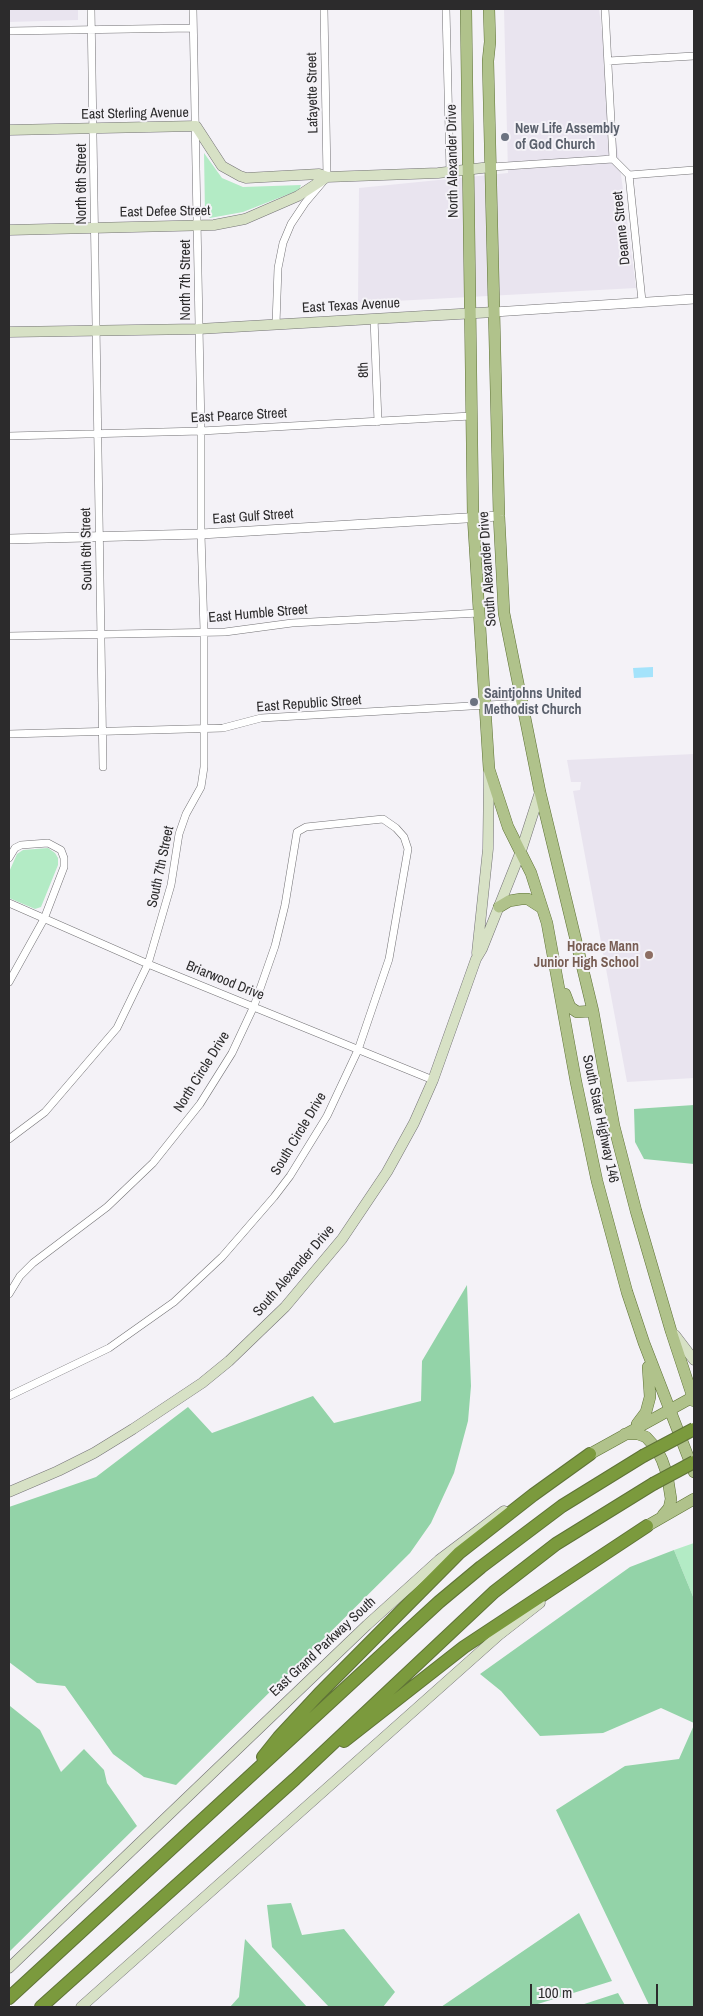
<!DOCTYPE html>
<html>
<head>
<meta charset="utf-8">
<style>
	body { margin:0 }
	#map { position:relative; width:703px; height:2016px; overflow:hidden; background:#f4f2f7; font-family:"Archivo Narrow",sans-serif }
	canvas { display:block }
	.frame { position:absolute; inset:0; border:10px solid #2c2b2c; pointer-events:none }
	.scale { position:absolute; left:530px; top:1984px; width:128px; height:22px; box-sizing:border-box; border:2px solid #2c2b2c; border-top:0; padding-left:6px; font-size:15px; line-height:18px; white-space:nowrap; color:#2c2b2c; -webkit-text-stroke:4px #f4f2f7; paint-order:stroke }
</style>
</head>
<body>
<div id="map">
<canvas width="703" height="2016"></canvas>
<div class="frame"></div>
<div class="scale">100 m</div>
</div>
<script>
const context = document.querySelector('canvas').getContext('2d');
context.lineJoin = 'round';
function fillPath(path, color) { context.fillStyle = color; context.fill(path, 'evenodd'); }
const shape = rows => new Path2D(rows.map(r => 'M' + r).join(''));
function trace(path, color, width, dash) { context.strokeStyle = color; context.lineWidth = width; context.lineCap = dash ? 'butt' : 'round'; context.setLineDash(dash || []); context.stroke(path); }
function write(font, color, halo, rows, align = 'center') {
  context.font = font + ' "Archivo Narrow",sans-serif'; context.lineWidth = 4; context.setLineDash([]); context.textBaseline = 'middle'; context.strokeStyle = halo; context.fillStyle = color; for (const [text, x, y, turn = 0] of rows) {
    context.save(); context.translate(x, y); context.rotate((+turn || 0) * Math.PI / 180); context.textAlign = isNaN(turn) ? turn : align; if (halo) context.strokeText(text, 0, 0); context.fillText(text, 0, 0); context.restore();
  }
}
const built = shape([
	[9,9,78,9,78,20,9,22],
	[504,9,599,9,636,288,358,303,359,188,508,173],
	[694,754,694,1078,627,1082,573,791,580,790,581,782,571,782,567,760]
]);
const green = shape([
	[204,153,222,178,243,187,301,185,299,190,243,212,210,218,205,213],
	[48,848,55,853,58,858,58,865,41,907,35,909,9,898,9,872,17,854,23,850],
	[694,1543,694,1599,674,1550]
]);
const forest = shape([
	[694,1105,694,1164,644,1159,635,1142,634,1109],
	[467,1285,471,1386,468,1421,454,1473,431,1523,410,1553,176,1785,144,1777,113,1754,65,1686,37,1683,9,1662,9,1507,96,1477,188,1407,212,1433,313,1396,334,1423,421,1401,422,1361],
	[674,1550,694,1599,694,1723,661,1708,603,1733,540,1736,501,1691,480,1674,630,1567],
	[10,1706,40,1730,61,1772,84,1749,104,1770,107,1783,137,1826,9,1952,9,1708],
	[694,1725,694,2007,650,2007,556,1810,625,1766,679,1759],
	[291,1903,302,1935,344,1929,395,1992,383,2007,329,2007,272,1947,267,1905],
	[579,1913,612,1981,528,2007,441,2007],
	[245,1939,307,2007,230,2007,239,1997],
	[618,1993,626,2007,575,2007]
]);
const water = shape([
	[653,667,653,677,634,678,633,668]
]);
const minor = shape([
	[91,9,103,767],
	[446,9,450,172],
	[605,9,613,159,629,175,642,301],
	[9,31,193,28],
	[608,61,694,56],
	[491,167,613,159],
	[629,175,694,170],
	[374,318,378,422],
	[276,324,278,268,283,243,291,224,305,203,327,177,324,9],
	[9,436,201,431,471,416],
	[9,636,225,632,292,623,479,613],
	[9,734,223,728,261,718,523,703],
	[9,858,15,848,21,845,48,843,61,850,64,858,64,867,44,919,9,982],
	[9,903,148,964,433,1080],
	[9,1139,45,1112,117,1028,148,964,171,885,179,834,186,814,201,787,204,767,204,631,201,534,201,431,193,9],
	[9,1294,20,1276,33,1263,107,1207,153,1163,200,1104,232,1053,254,1006,275,946,285,905,297,832,306,827,383,819,396,828,404,837,408,849,389,959,358,1050,327,1116,290,1176,274,1197,222,1257,174,1302,109,1348,9,1396]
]);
const tertiary = shape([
	[494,312,694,299],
	[9,539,201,534,499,516]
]);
const secondary = shape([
	[9,130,196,126,222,166,240,176,246,178,319,174,327,177],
	[9,230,214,225,245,219,298,196,327,177,438,173,491,167],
	[9,332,198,329,494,312],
	[477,953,488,849,489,773],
	[675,1335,694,1360],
	[9,1492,58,1471,94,1453,133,1429,202,1383,229,1361,285,1307,342,1239,387,1172,414,1123,433,1080,476,959,482,949,521,851,540,792],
	[9,1968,367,1625,439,1560,504,1511],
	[81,2007,499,1635,540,1603]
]);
const primary = shape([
	[466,9,473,516,489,769,508,827,531,873,547,923,576,1082,597,1181,627,1292,644,1343,694,1472],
	[489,9,490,42,488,61,499,516,504,613,540,792,593,1011,614,1126,636,1211,671,1331,694,1401],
	[499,907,509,901,521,899,528,899,542,908],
	[565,994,570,1007,577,1012,593,1011],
	[637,1424,646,1412,650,1397,648,1367],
	[625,1434,638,1434,646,1437,656,1448,662,1460,667,1474,671,1499,669,1508,663,1515],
	[590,1454,693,1397],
	[647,1526,694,1499]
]);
const motorway = shape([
	[344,1741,464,1647,647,1526],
	[263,1757,279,1737,319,1694,459,1553,533,1495,590,1454],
	[9,1998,439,1602,481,1567,562,1506,643,1456],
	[41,2007,295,1779,494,1592,556,1544,653,1484]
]);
const motorwayBridge = shape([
	[643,1456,694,1429],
	[653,1484,694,1462]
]);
const markers = [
	[505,137,5,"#6b7280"],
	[474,702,5,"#6b7280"],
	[649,955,5,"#8d6e63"]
];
const streetNames = [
	["Lafayette Street",313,93,-91],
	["East Sterling Avenue",135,114,-1],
	["North Alexander Drive",453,161,-91],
	["North 6th Street",82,184,-90],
	["East Defee Street",165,212,-1],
	["Deanne Street",622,228,-96],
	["North 7th Street",186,280,-90],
	["East Texas Avenue",351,306,-3],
	["8th",364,370,-92],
	["East Pearce Street",239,416,-3],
	["East Gulf Street",253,517,-4],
	["South 6th Street",87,549,-91],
	["South Alexander Drive",488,569,-94],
	["East Humble Street",258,614,-5],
	["East Republic Street",309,704,-4],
	["South 7th Street",161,867,-78],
	["Briarwood Drive",225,981,22],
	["North Circle Drive",202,1072,-58],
	["South State Highway 146",600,1119,78],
	["South Circle Drive",299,1134,-59],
	["South Alexander Drive",294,1271,-49],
	["East Grand Parkway South",323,1647,-43]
];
const worshipNames = [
	["New Life Assembly",515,129],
	["of God Church",515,145],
	["Saintjohns United",484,694],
	["Methodist Church",484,710]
];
const educationNames = [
	["Horace Mann",639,947],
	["Junior High School",639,963]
];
fillPath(built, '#e9e4ef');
fillPath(green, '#b3ebc5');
fillPath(forest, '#93d3a8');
fillPath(water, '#a4e3fb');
trace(minor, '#737275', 8);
trace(tertiary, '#737275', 10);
trace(secondary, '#737275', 11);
trace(primary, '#5f7337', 12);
trace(motorway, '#5f7337', 14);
trace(minor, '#fff', 7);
trace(tertiary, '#fff', 9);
trace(secondary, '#d7e1c5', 10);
trace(primary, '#b0c28b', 11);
trace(motorway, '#7b9a3d', 12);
trace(motorwayBridge, '#5f7337', 14, []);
trace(motorwayBridge, '#7b9a3d', 12);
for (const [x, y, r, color] of markers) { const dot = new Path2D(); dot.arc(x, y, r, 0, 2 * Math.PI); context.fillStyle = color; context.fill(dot); trace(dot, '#f4f2f7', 2); }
write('14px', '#2c2b2c', '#f4f2f7', streetNames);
write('bold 14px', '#5b616d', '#f4f2f7', worshipNames, 'left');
write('bold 14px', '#785e54', '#f4f2f7', educationNames, 'right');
</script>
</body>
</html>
